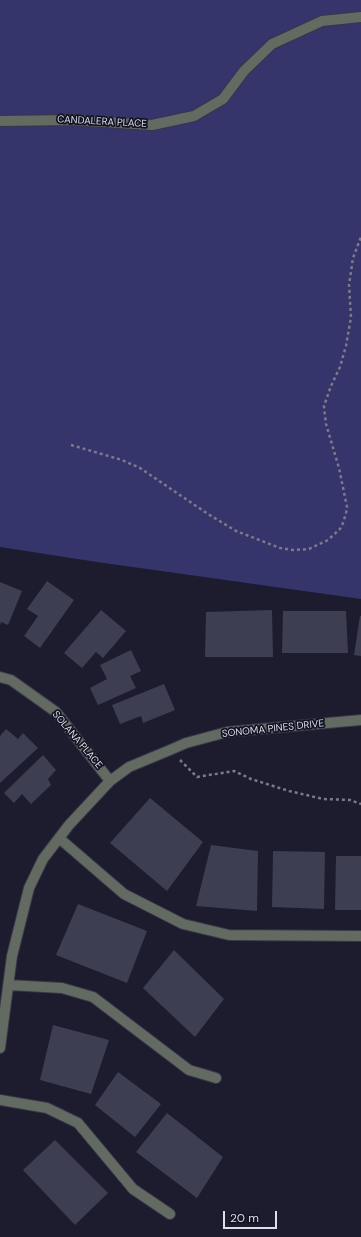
<!DOCTYPE html>
<html>
<head>
<meta charset="utf-8">
<style>
	body { margin:0 }
	#map { position:relative; width:361px; height:1237px; overflow:hidden; background:#1c1c2e; font-family:"DM Sans",sans-serif }
	canvas { display:block }
	.scale { position:absolute; left:223px; top:1211px; width:54px; height:18px; box-sizing:border-box; border:2px solid #dcdeea; border-top:0; padding-left:5px; font-size:12px; line-height:14px; white-space:nowrap; color:#dcdeea; -webkit-text-stroke:3px #131324; paint-order:stroke }
</style>
</head>
<body>
<div id="map">
<canvas width="361" height="1237"></canvas>
<div class="scale">20 m</div>
</div>
<script>
const context = document.querySelector('canvas').getContext('2d');
context.lineJoin = 'round';
function fillPath(path, color) { context.fillStyle = color; context.fill(path, 'evenodd'); }
const shape = rows => new Path2D(rows.map(r => 'M' + r).join(''));
function trace(path, color, width, dash) { context.strokeStyle = color; context.lineWidth = width; context.lineCap = dash ? 'butt' : 'round'; context.setLineDash(dash || []); context.stroke(path); }
function write(font, color, halo, rows, align = 'center') {
  context.font = font + ' "DM Sans",sans-serif'; context.lineWidth = 3.5; context.setLineDash([]); context.textBaseline = 'middle'; context.strokeStyle = halo; context.fillStyle = color; for (const [text, x, y, turn = 0] of rows) {
    context.save(); context.translate(x, y); context.rotate((+turn || 0) * Math.PI / 180); context.textAlign = isNaN(turn) ? turn : align; if (halo) context.strokeText(text, 0, 0); context.fillText(text, 0, 0); context.restore();
  }
}
const green = shape([
	[0,0,361,0,361,599,97,562,0,547]
]);
const building = shape([
	[47,581,74,600,40,648,24,636,38,616,27,609],
	[0,582,22,591,8,625,1,622,0,625],
	[101,610,126,631,103,658,96,652,82,668,64,653],
	[272,610,273,657,205,657,206,612],
	[283,611,346,611,348,653,282,653],
	[360,616,361,616,361,656,354,655],
	[131,650,141,671,130,676,136,688,98,705,90,688,107,679,100,665],
	[164,684,175,710,143,723,141,716,120,724,112,705],
	[6,729,18,739,23,733,38,748,0,783,0,736],
	[43,755,56,770,48,779,51,785,31,804,22,794,14,803,4,793],
	[150,798,203,842,167,891,110,843],
	[211,845,258,851,257,911,196,906],
	[273,851,325,852,324,909,272,907],
	[336,856,361,856,361,910,335,910],
	[78,904,147,931,127,983,56,955],
	[174,950,224,999,195,1037,143,988],
	[53,1025,109,1040,91,1094,40,1080],
	[118,1072,161,1104,135,1137,95,1105],
	[167,1113,223,1157,197,1198,136,1152],
	[55,1140,108,1193,75,1225,23,1170]
]);
const path = shape([
	[71,445,122,460,140,468,208,514,236,531,280,548,293,550,309,549,328,540,340,529,343,523,346,513,347,507,339,468,326,424,325,416,324,406,331,386,340,367,346,346,351,317,349,285,353,258,361,237],
	[180,760,197,777,234,771,251,779,289,791,323,799,350,800,361,804]
]);
const minor = shape([
	[0,121,71,120,152,125,194,116,223,99,244,71,272,44,322,21,361,17],
	[0,677,11,680,56,712,110,781],
	[59,838,124,894,183,924,229,935,361,936],
	[8,985,62,988,93,997,189,1070,216,1078],
	[0,1048,12,956,29,888,43,859,69,825,110,781,129,767,170,750,186,743,227,732,361,720],
	[0,1100,47,1108,78,1123,133,1189,170,1214]
]);
const streetNames = [
	["CANDALERA PLACE",102,122,3],
	["SONOMA PINES DRIVE",273,729,-6],
	["SOLANA PLACE",77,740,50]
];
fillPath(green, '#35346b');
fillPath(building, '#3d3e52');
trace(minor, '#373748', 12);
trace(path, '#7a7b8a', 2.5, [3, 3]);
trace(minor, '#636a62', 10);
write('10px', '#dcdeea', '#131324', streetNames);
</script>
</body>
</html>
